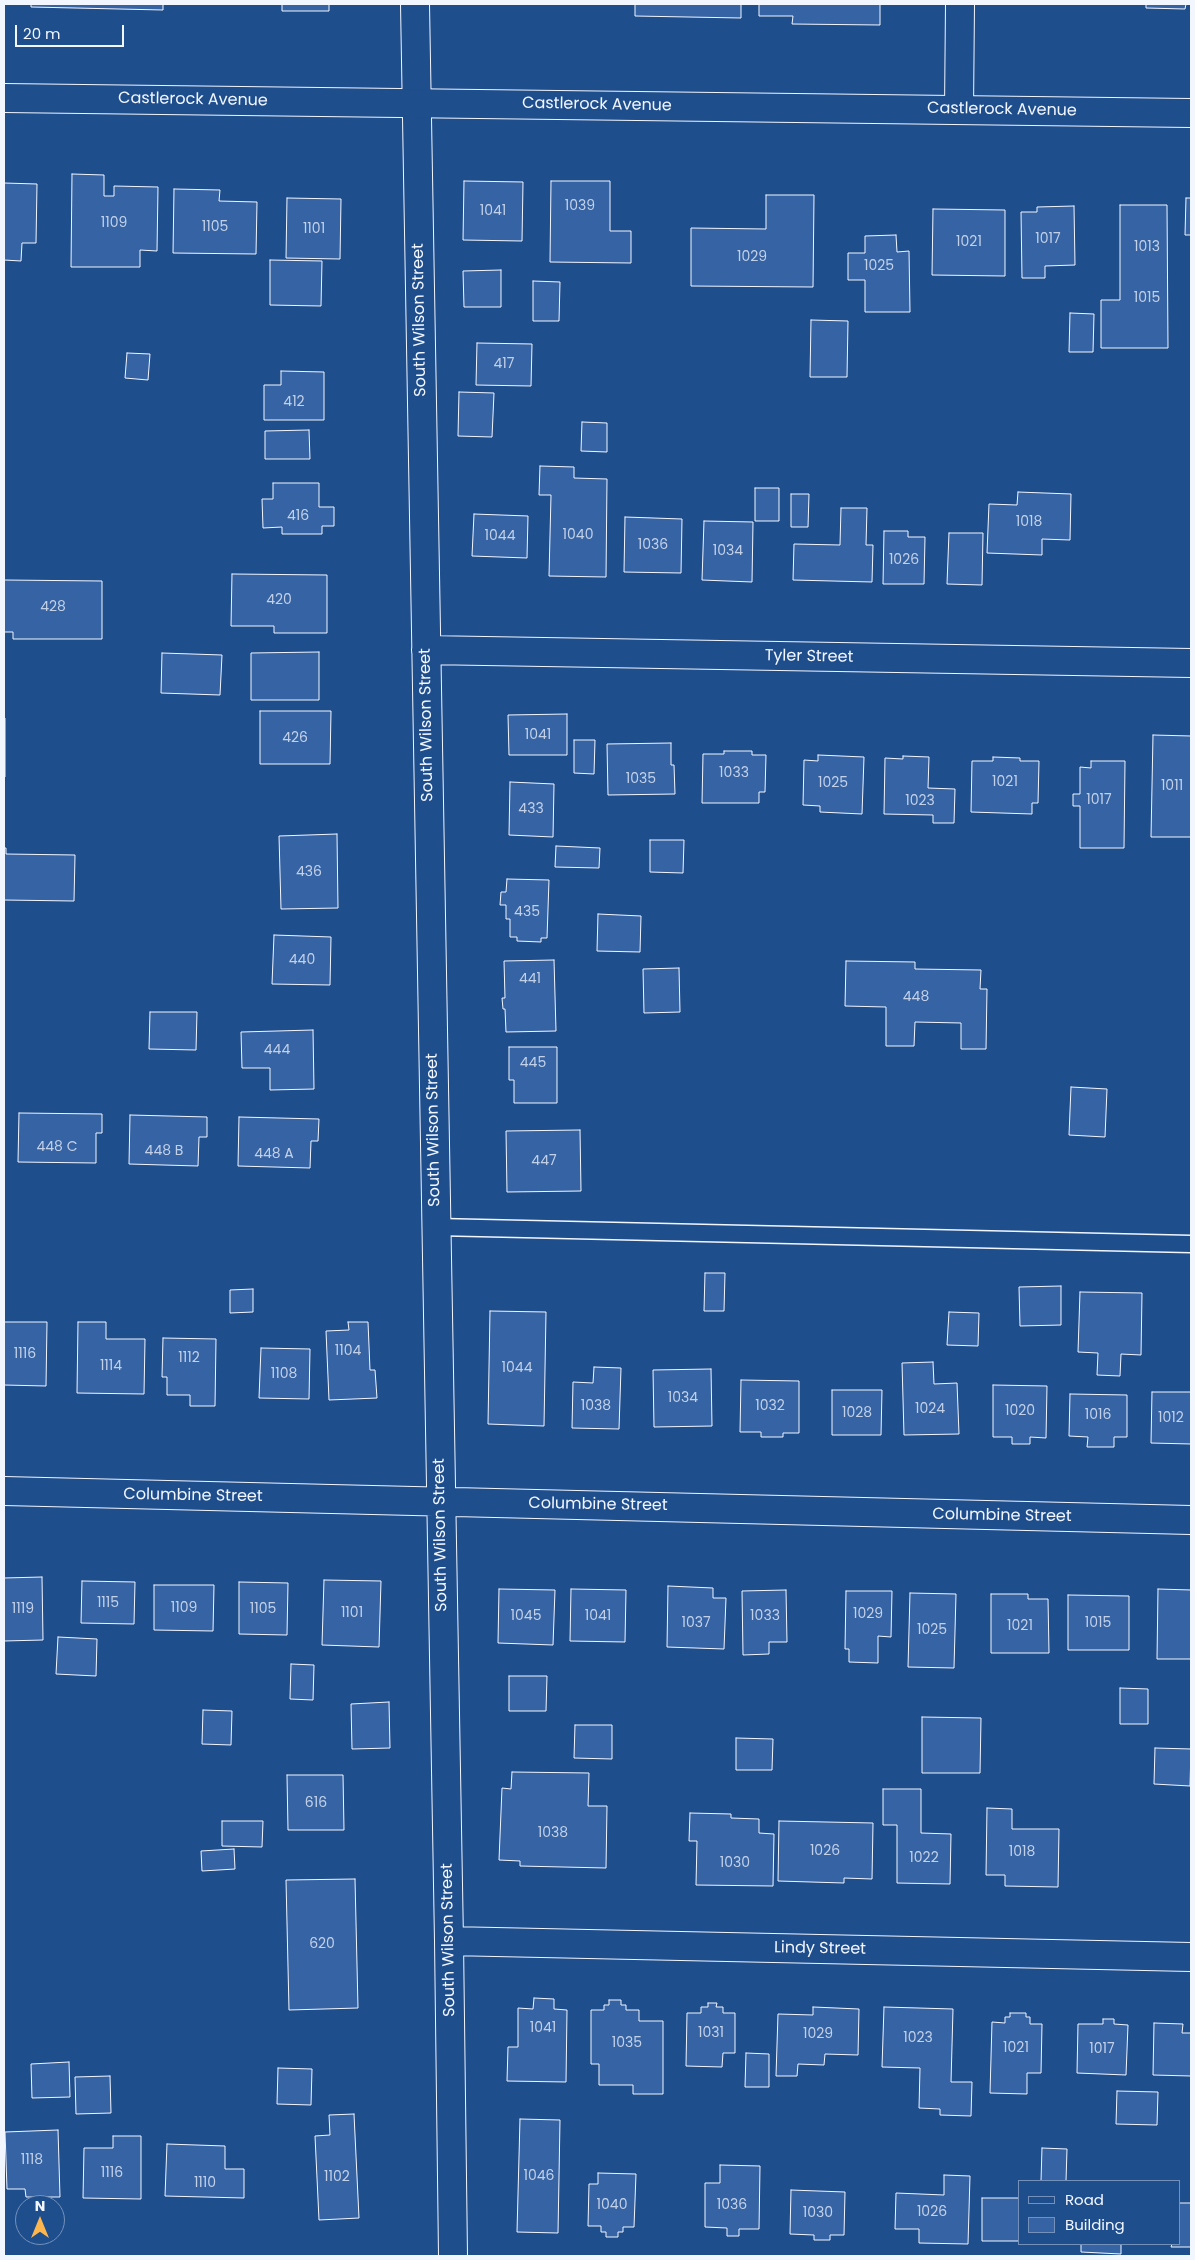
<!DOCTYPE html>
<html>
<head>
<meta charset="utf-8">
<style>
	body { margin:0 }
	#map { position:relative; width:1195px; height:2260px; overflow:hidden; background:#1f4e8c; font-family:Poppins,sans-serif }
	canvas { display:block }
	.frame { position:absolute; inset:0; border:5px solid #f2f6ff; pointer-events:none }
	.legend { position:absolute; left:1018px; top:2180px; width:162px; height:65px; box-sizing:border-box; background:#1f4e8c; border:1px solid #7391ba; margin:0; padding:6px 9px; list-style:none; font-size:15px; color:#f2f6ff }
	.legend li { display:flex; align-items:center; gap:10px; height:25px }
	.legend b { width:25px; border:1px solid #7391ba }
	.north { position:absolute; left:15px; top:2195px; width:50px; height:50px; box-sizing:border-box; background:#1f4e8c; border:1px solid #7391ba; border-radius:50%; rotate:0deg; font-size:14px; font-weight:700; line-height:20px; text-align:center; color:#f2f6ff }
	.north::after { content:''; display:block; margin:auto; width:18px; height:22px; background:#ffb74d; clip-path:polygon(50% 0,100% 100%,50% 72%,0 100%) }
	.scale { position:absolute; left:15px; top:25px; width:109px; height:22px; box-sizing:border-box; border:2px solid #f2f6ff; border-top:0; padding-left:6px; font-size:15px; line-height:18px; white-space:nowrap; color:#f2f6ff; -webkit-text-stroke:4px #1f4e8c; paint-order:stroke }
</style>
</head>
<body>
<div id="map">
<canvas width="1195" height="2260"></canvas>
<div class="frame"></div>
<ul class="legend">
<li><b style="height:6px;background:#1f4e8c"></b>Road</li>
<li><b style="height:14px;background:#3563a3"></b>Building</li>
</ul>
<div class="north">N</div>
<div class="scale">20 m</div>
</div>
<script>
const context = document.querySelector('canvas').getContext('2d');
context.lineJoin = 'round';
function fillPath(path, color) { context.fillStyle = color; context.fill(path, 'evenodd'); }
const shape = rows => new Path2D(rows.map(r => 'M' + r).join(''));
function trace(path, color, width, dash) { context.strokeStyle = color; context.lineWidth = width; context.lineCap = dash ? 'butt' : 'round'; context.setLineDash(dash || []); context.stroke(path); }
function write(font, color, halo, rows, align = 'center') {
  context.font = font + ' Poppins,sans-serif'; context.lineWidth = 4; context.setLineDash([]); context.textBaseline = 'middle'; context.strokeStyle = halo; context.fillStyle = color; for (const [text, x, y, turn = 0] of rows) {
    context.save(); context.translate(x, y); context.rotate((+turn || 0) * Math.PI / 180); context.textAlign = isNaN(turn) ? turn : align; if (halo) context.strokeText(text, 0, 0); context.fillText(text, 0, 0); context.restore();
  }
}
const building = shape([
	[31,4,163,4,163,10,31,7,31,4],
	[282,4,329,4,329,11,282,11,282,4],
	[635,4,741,4,741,18,635,16,635,4],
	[759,4,880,4,880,25,792,24,793,16,759,16,759,4],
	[1146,4,1186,4,1185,9,1146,8,1146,4],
	[72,174,104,175,104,196,114,196,114,186,158,187,157,251,140,250,140,267,71,267,72,174],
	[464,181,523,182,522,241,463,240,464,181],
	[551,181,610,181,610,231,631,231,631,263,550,262,551,181],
	[4,183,37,184,36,243,22,243,21,261,4,260,4,183],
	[174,189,220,190,219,201,257,202,256,254,173,253,174,189],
	[766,195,814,195,813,287,691,286,691,228,766,229,766,195],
	[287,198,341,199,340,259,286,258,287,198],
	[1186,198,1191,198,1191,235,1185,235,1186,198],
	[1120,205,1167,205,1168,348,1101,348,1101,300,1120,300,1120,205],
	[1074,206,1075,265,1045,266,1045,278,1022,278,1021,212,1037,212,1037,207,1074,206],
	[933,209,1005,210,1005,276,932,275,933,209],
	[896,235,897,252,909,251,910,312,865,312,865,280,848,280,848,253,865,253,865,236,896,235],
	[270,260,322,261,321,306,270,305,270,260],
	[501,270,501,307,464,307,463,271,501,270],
	[533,281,560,282,559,321,533,321,533,281],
	[1070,313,1094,314,1093,352,1069,352,1070,313],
	[811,320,848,321,847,377,810,377,811,320],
	[477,343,532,344,531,386,476,385,477,343],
	[127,353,150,354,148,380,125,378,127,353],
	[281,371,324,372,324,420,264,420,264,385,281,385,281,371],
	[459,392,494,393,492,437,458,436,459,392],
	[582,422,607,423,607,452,581,451,582,422],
	[309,430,310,459,265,459,265,431,309,430],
	[540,466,574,467,574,478,607,479,606,577,549,576,551,495,539,495,540,466],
	[273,483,319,483,319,507,334,507,334,526,322,526,322,534,282,534,282,527,263,528,262,499,273,499,273,483],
	[755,488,779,488,779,521,755,521,755,488],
	[1018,492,1071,494,1070,540,1042,539,1042,555,987,553,989,504,1017,505,1018,492],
	[791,494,809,494,808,527,791,527,791,494],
	[841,508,867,508,866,545,873,545,872,582,793,580,794,544,840,545,841,508],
	[474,514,528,516,527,558,472,556,474,514],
	[625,517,682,519,681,573,624,572,625,517],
	[704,521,753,522,752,582,702,580,704,521],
	[884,531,908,531,908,537,925,537,924,584,883,584,884,531],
	[949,533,983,533,982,585,947,584,949,533],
	[232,574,327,575,327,633,274,633,274,626,231,626,232,574],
	[4,580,102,581,102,639,13,639,13,632,4,632,4,580],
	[319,652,319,700,251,700,251,653,319,652],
	[162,653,222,655,220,695,161,693,162,653],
	[260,711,331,711,330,764,260,764,260,711],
	[567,714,567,755,509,755,508,715,567,714],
	[4,718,5,718,5,777,4,777,4,718],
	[1153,735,1191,736,1191,837,1151,837,1153,735],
	[574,740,595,740,594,774,574,773,574,740],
	[671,743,671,765,674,765,675,794,608,795,607,744,671,743],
	[724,751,752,751,752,755,766,755,765,792,759,792,759,803,702,803,703,754,724,754,724,751],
	[818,755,864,757,862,814,820,812,820,806,803,805,804,760,818,761,818,755],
	[903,756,929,757,928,788,955,789,954,823,933,823,933,815,884,814,885,758,903,759,903,756],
	[993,757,1020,758,1020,761,1039,761,1038,803,1032,803,1032,814,971,812,972,761,993,761,993,757],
	[1091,761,1125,761,1124,848,1080,848,1080,806,1073,806,1073,794,1080,794,1080,767,1091,768,1091,761],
	[510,782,554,784,553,837,509,835,510,782],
	[337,834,338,908,281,909,279,836,337,834],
	[650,840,684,840,683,873,650,872,650,840],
	[556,846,600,848,599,868,555,867,556,846],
	[4,848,6,848,6,854,75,855,74,901,4,900,4,848],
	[507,879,549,880,547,938,541,938,541,942,517,941,517,937,510,937,510,919,506,919,506,905,500,905,501,892,506,892,507,879],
	[598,914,641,916,640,952,597,951,598,914],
	[274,935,331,937,330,985,272,984,274,935],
	[554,960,556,1031,506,1032,505,1009,503,1009,502,998,505,998,504,961,554,960],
	[846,961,915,962,915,969,981,970,980,989,987,989,986,1049,961,1049,961,1023,915,1022,914,1046,886,1046,886,1007,845,1006,846,961],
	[679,968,680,1012,644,1013,643,969,679,968],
	[150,1012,197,1012,196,1050,149,1049,150,1012],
	[313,1030,314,1089,270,1090,270,1068,242,1068,241,1032,313,1030],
	[509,1047,557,1047,557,1103,514,1103,514,1080,509,1080,509,1047],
	[1071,1087,1107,1089,1105,1137,1069,1135,1071,1087],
	[19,1113,102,1114,102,1133,96,1133,96,1163,18,1162,19,1113],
	[130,1115,207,1117,207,1137,199,1137,198,1166,129,1164,130,1115],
	[239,1117,319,1119,318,1141,311,1141,310,1168,238,1166,239,1117],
	[580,1130,581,1191,507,1192,506,1131,580,1130],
	[705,1273,725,1273,724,1311,704,1311,705,1273],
	[1061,1286,1061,1325,1020,1326,1019,1287,1061,1286],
	[253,1289,253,1312,230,1313,230,1290,253,1289],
	[1080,1292,1142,1293,1141,1355,1121,1354,1120,1376,1097,1375,1098,1353,1078,1352,1080,1292],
	[490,1311,546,1312,544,1426,488,1424,490,1311],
	[949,1312,979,1313,978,1346,947,1345,949,1312],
	[4,1322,47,1322,46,1386,4,1385,4,1322],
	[78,1322,106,1322,106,1339,145,1339,144,1394,77,1393,78,1322],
	[348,1322,368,1322,370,1370,375,1370,377,1398,329,1400,326,1331,349,1330,348,1322],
	[163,1338,216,1339,215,1406,190,1406,190,1395,167,1395,167,1377,162,1377,163,1338],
	[261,1348,310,1349,309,1399,259,1398,261,1348],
	[933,1362,934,1384,957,1383,959,1434,904,1435,902,1363,933,1362],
	[594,1367,621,1368,619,1429,572,1428,573,1382,593,1383,594,1367],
	[711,1369,712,1426,654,1427,653,1370,711,1369],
	[741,1380,799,1381,799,1433,783,1433,783,1437,761,1437,761,1432,740,1432,741,1380],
	[993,1385,1047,1386,1046,1438,1030,1437,1030,1444,1012,1444,1012,1437,993,1437,993,1385],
	[832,1390,882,1390,881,1435,832,1435,832,1390],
	[1152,1392,1191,1392,1191,1444,1151,1443,1152,1392],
	[1070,1394,1127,1395,1127,1437,1114,1437,1114,1447,1087,1447,1088,1437,1069,1436,1070,1394],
	[42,1577,43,1640,4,1641,4,1578,42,1577],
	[324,1580,381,1581,379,1647,322,1645,324,1580],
	[82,1581,135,1582,134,1624,81,1623,82,1581],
	[239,1582,288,1583,287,1635,239,1634,239,1582],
	[154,1585,214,1585,213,1631,154,1630,154,1585],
	[668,1586,713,1588,713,1598,726,1598,724,1649,667,1647,668,1586],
	[499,1589,555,1590,553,1645,498,1643,499,1589],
	[571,1589,626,1590,625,1642,570,1641,571,1589],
	[1158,1589,1191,1590,1191,1659,1157,1659,1158,1589],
	[786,1590,787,1642,769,1642,769,1654,743,1655,742,1591,786,1590],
	[846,1591,892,1591,891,1637,878,1636,878,1663,849,1662,849,1649,845,1649,846,1591],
	[910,1593,956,1594,954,1668,908,1667,910,1593],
	[991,1594,1028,1594,1028,1599,1048,1599,1049,1653,991,1653,991,1594],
	[1068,1595,1129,1596,1129,1650,1068,1650,1068,1595],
	[58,1637,97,1639,96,1676,56,1674,58,1637],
	[291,1664,314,1665,313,1700,290,1699,291,1664],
	[509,1676,547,1676,546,1711,509,1711,509,1676],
	[1120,1688,1148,1689,1148,1724,1120,1724,1120,1688],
	[389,1702,390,1748,352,1749,351,1704,389,1702],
	[203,1710,232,1711,231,1745,202,1744,203,1710],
	[922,1717,981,1718,980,1773,922,1773,922,1717],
	[575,1725,612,1725,612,1759,574,1758,575,1725],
	[736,1738,773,1739,772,1770,736,1770,736,1738],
	[1155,1748,1191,1749,1190,1786,1154,1784,1155,1748],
	[512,1772,589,1773,588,1806,607,1806,606,1868,520,1866,520,1861,499,1860,502,1788,511,1789,512,1772],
	[287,1775,343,1775,344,1830,288,1830,287,1775],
	[883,1789,921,1789,921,1833,951,1834,950,1884,897,1883,897,1825,883,1825,883,1789],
	[987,1808,1012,1809,1012,1829,1059,1829,1058,1887,1005,1886,1005,1875,986,1875,987,1808],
	[690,1813,731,1814,731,1818,759,1819,759,1833,774,1834,773,1886,696,1885,697,1841,689,1841,690,1813],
	[222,1821,263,1821,262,1847,222,1846,222,1821],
	[779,1821,873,1823,872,1879,844,1878,844,1883,778,1881,779,1821],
	[234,1849,235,1869,202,1871,201,1851,234,1849],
	[355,1879,358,2008,289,2010,286,1880,355,1879],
	[534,1998,554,1999,554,2009,567,2010,566,2082,507,2081,508,2047,518,2047,518,2008,533,2009,534,1998],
	[609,2000,621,2000,621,2005,626,2005,626,2010,639,2010,639,2021,663,2021,663,2094,633,2094,633,2085,599,2085,599,2064,591,2064,591,2010,604,2010,604,2005,609,2005,609,2000],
	[708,2003,717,2003,716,2007,723,2007,723,2013,735,2013,735,2053,723,2053,722,2067,686,2066,687,2013,701,2013,701,2007,708,2007,708,2003],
	[813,2007,859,2009,858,2055,825,2054,824,2065,798,2064,797,2076,776,2076,778,2014,813,2015,813,2007],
	[884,2007,953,2009,951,2082,972,2082,971,2116,940,2115,940,2109,919,2108,920,2068,882,2067,884,2007],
	[1010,2013,1026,2013,1026,2017,1030,2017,1030,2024,1042,2024,1041,2073,1027,2073,1027,2094,990,2093,992,2022,1005,2023,1005,2017,1010,2017,1010,2013],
	[1103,2019,1114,2019,1114,2024,1128,2025,1126,2075,1077,2073,1078,2024,1103,2024,1103,2019],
	[1154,2023,1183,2024,1182,2033,1191,2033,1191,2076,1153,2075,1154,2023],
	[746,2053,769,2054,769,2087,745,2087,746,2053],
	[69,2062,70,2097,32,2098,31,2064,69,2062],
	[278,2068,312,2069,311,2105,277,2104,278,2068],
	[110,2076,111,2113,76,2114,75,2077,110,2076],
	[1117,2091,1158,2092,1157,2125,1116,2124,1117,2091],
	[354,2114,359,2218,319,2220,315,2136,330,2135,329,2115,354,2114],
	[520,2119,560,2120,558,2233,517,2232,520,2119],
	[58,2130,60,2197,26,2197,25,2189,7,2189,5,2132,58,2130],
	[113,2136,141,2136,141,2199,83,2198,84,2148,113,2148,113,2136],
	[167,2144,225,2146,225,2169,244,2169,244,2198,165,2196,167,2144],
	[1042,2148,1067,2149,1066,2181,1041,2181,1042,2148],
	[720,2165,760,2166,759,2229,739,2229,739,2236,727,2236,727,2228,705,2227,705,2183,720,2183,720,2165],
	[598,2173,636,2174,634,2227,623,2227,623,2232,618,2232,618,2237,606,2237,606,2232,601,2232,601,2226,588,2226,589,2184,598,2184,598,2173],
	[944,2175,970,2176,968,2244,919,2243,919,2229,895,2229,896,2193,944,2195,944,2175],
	[791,2190,845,2192,844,2235,830,2235,830,2240,814,2240,814,2235,790,2234,791,2190],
	[982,2198,1019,2198,1019,2241,982,2241,982,2198],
	[1179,2203,1191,2203,1191,2247,1171,2247,1172,2244,1179,2244,1179,2203],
	[1081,2244,1121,2244,1121,2254,1081,2252,1081,2244]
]);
const lane = shape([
	[436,1227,1191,1244]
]);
const street = shape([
	[415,4,449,1941,453,2256],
	[959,110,960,4],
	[426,650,1191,663],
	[4,1491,1191,1520],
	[449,1941,1191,1957]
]);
const secondary = shape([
	[4,98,1191,113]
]);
const numberNames = [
	["1039",580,206],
	["1041",493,211],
	["1109",114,223],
	["1105",215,227],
	["1101",314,229],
	["1017",1048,239],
	["1021",969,242],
	["1013",1147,247],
	["1029",752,257],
	["1025",879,266],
	["1015",1147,298],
	["417",504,364],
	["412",294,402],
	["416",298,516],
	["1018",1029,522],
	["1040",578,535],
	["1044",500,536],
	["1036",653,545],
	["1034",728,551],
	["1026",904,560],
	["420",279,600],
	["428",53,607],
	["1041",538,735],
	["426",295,738],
	["1033",734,773],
	["1035",641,779],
	["1021",1005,782],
	["1025",833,783],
	["1011",1172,786],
	["1017",1099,800],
	["1023",920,801],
	["433",531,809],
	["436",309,872],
	["435",527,912],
	["440",302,960],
	["441",530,979],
	["448",916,997],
	["444",277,1050],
	["445",533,1063],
	["448 C",57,1147],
	["448 B",164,1151],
	["448 A",274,1154],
	["447",544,1161],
	["1104",348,1351],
	["1116",25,1354],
	["1112",189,1358],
	["1114",111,1366],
	["1044",517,1368],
	["1108",284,1374],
	["1034",683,1398],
	["1038",596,1406],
	["1032",770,1406],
	["1024",930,1409],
	["1020",1020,1411],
	["1028",857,1413],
	["1016",1098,1415],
	["1012",1171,1418],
	["1115",108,1603],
	["1109",184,1608],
	["1119",23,1609],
	["1105",263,1609],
	["1101",352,1613],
	["1029",868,1614],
	["1045",526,1616],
	["1041",598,1616],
	["1033",765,1616],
	["1037",696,1623],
	["1015",1098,1623],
	["1021",1020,1626],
	["1025",932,1630],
	["616",316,1803],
	["1038",553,1833],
	["1026",825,1851],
	["1018",1022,1852],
	["1022",924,1858],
	["1030",735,1863],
	["620",322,1944],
	["1041",543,2028],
	["1031",711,2033],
	["1029",818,2034],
	["1023",918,2038],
	["1035",627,2043],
	["1021",1016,2048],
	["1017",1102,2049],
	["1118",32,2160],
	["1116",112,2173],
	["1046",539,2176],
	["1102",337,2177],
	["1110",205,2183],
	["1040",612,2205],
	["1036",732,2205],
	["1026",932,2212],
	["1030",818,2213]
];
const streetNames = [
	["Castlerock Avenue",193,100,1],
	["Castlerock Avenue",597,105,1],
	["Castlerock Avenue",1002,110,1],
	["South Wilson Street",420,320,-91],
	["Tyler Street",809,657,1],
	["South Wilson Street",427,725,-91],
	["South Wilson Street",434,1130,-91],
	["Columbine Street",193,1496,1],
	["Columbine Street",598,1505,1],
	["Columbine Street",1002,1516,1],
	["South Wilson Street",441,1535,-91],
	["South Wilson Street",449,1940,-91],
	["Lindy Street",820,1949,1]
];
fillPath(building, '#3563a3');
trace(building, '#f2f6ff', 1);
trace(lane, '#f2f6ff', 19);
trace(street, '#f2f6ff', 30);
trace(secondary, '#f2f6ff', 30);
trace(lane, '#1f4e8c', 16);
trace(street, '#1f4e8c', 28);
trace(secondary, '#1f4e8c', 28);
write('14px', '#c3d1e8', null, numberNames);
write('16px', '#f2f6ff', '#1f4e8c', streetNames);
</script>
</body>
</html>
